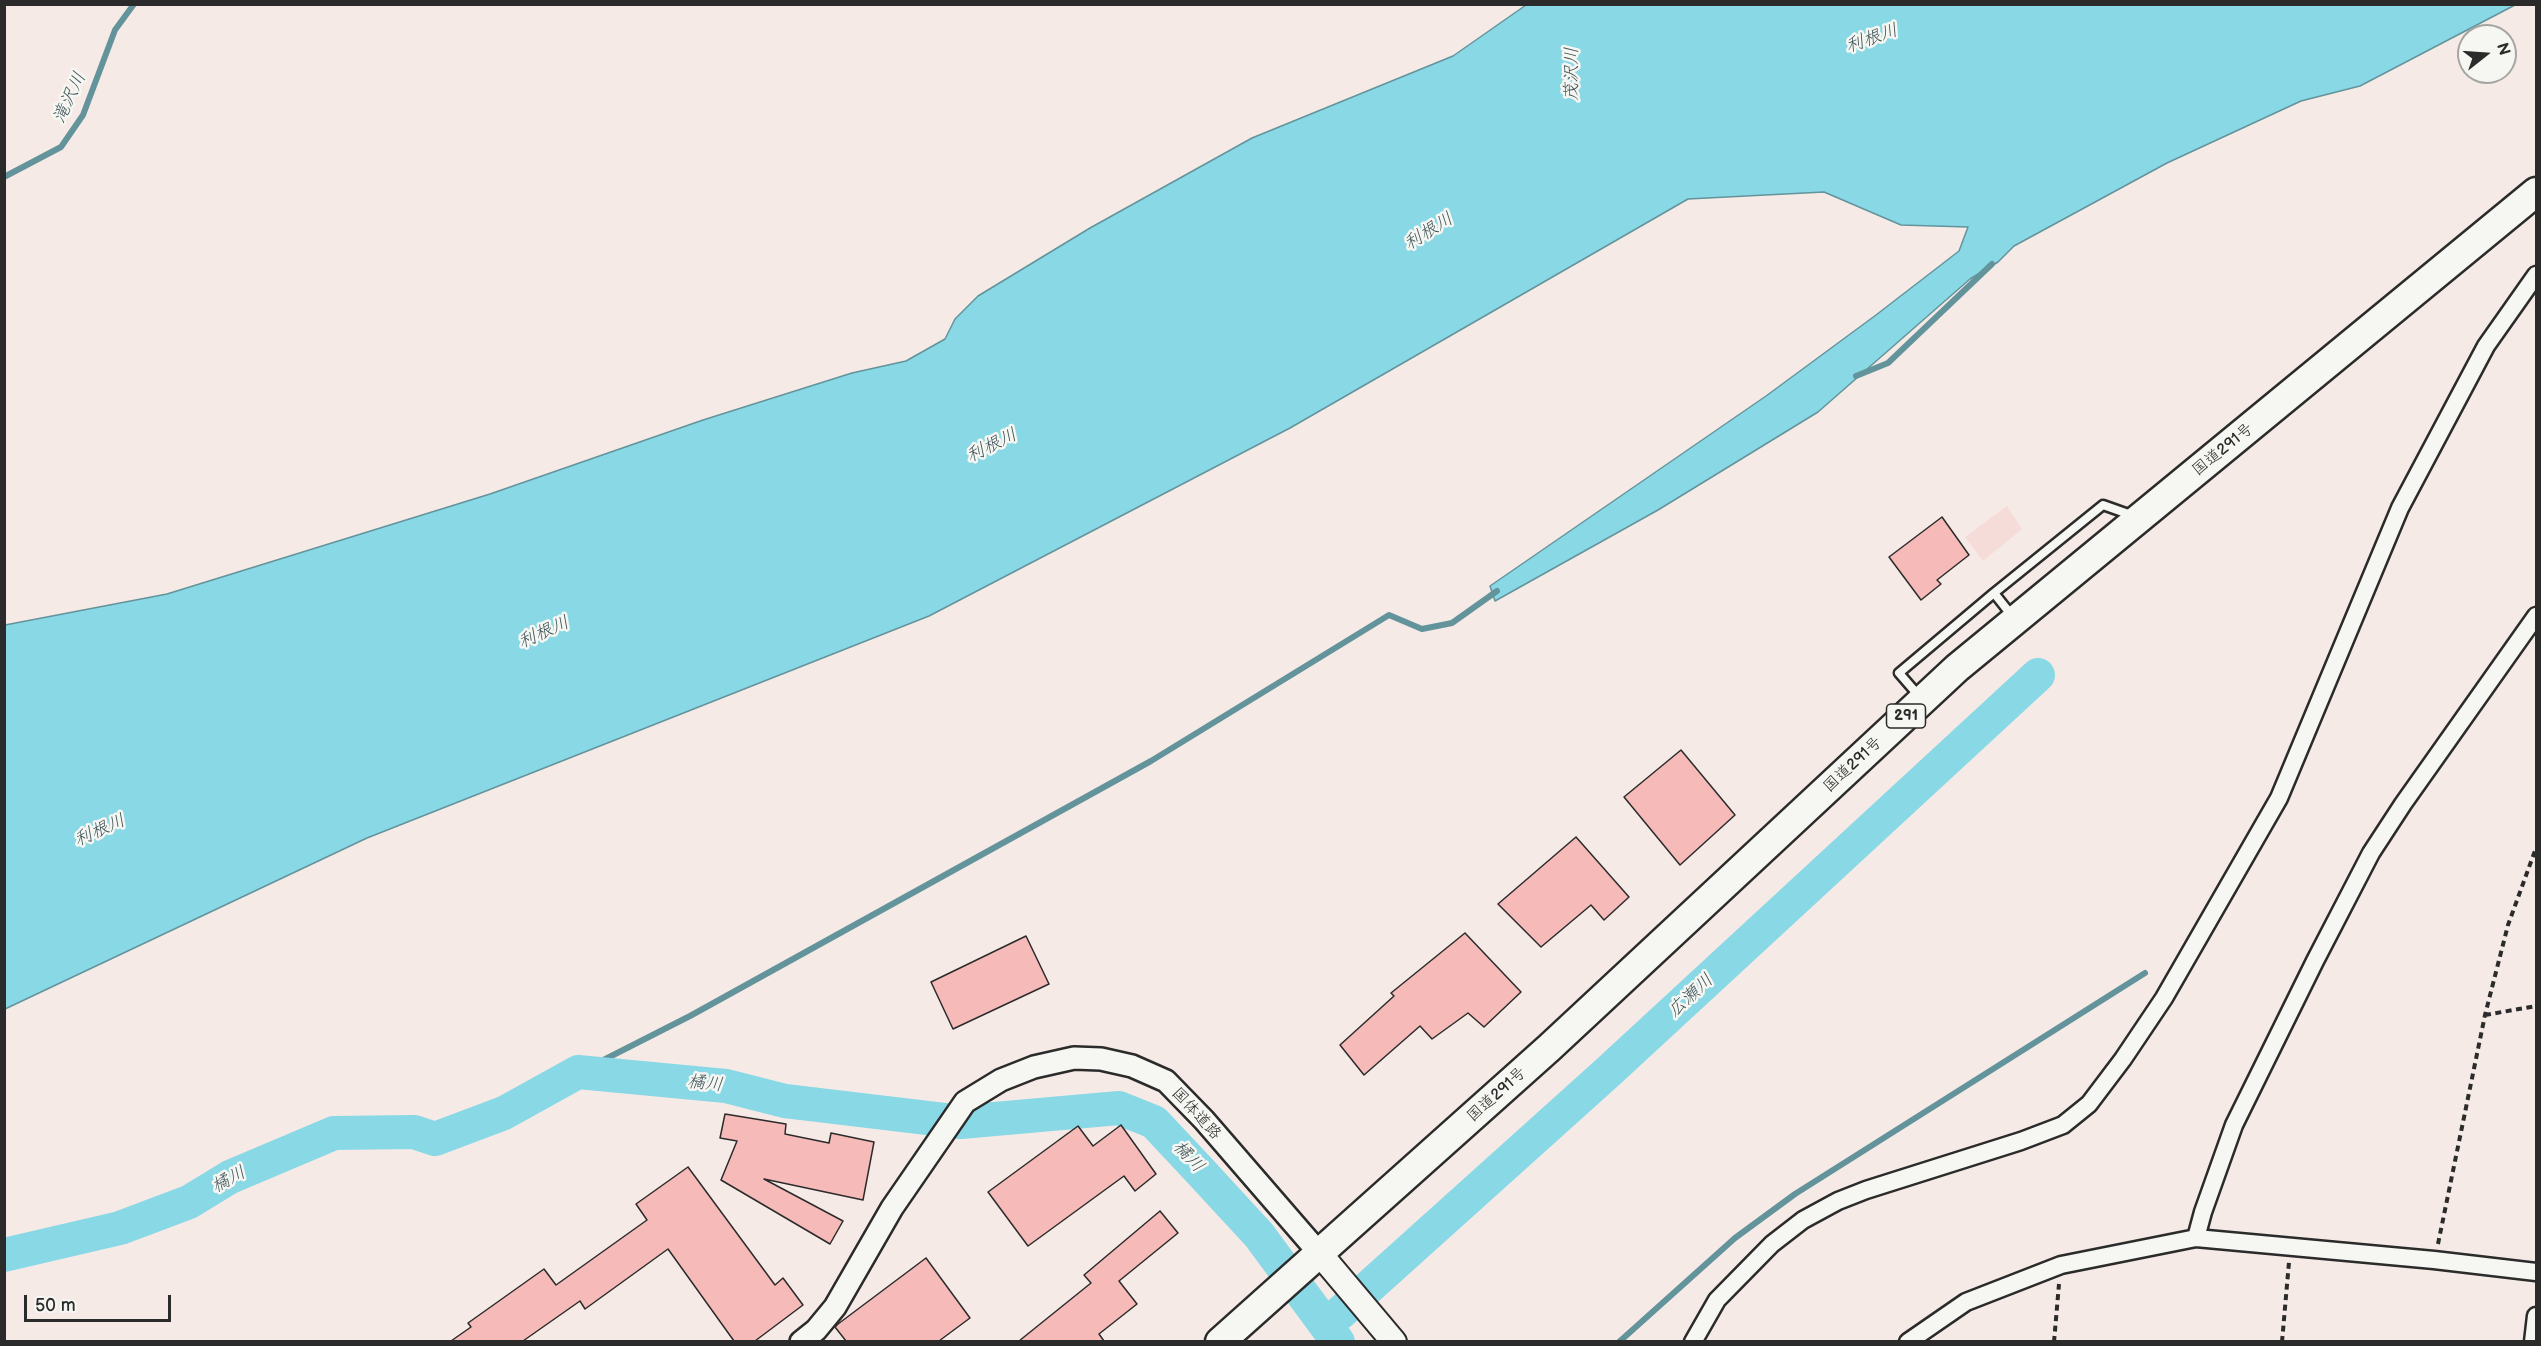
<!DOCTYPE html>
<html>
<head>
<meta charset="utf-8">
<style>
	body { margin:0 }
	#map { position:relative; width:2541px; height:1346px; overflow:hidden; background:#f6eae6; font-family:"Balsamiq Sans",sans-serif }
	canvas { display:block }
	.frame { position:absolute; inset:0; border:6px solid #2b2b2b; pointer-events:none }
	.north { position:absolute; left:2457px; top:24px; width:60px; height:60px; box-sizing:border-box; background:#f6f6f2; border:2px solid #a5a5a2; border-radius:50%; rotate:73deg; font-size:16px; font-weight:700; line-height:24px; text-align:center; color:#2b2b2b }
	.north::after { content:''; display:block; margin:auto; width:21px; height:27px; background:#2b2b2b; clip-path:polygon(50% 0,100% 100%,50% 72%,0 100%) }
	.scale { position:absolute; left:24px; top:1295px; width:147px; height:27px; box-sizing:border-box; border:3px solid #2b2b2b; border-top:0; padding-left:8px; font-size:18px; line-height:21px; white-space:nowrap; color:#2b2b2b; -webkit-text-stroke:4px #f6f6f2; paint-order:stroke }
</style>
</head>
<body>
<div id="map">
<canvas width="2541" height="1346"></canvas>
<div class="frame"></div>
<div class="north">N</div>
<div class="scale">50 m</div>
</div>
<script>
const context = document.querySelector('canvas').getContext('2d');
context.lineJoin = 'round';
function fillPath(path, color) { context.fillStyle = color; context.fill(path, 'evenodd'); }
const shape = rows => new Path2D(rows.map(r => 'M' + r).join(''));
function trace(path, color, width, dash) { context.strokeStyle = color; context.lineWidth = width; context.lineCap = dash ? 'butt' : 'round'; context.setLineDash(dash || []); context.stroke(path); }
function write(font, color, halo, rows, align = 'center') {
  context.font = font + ' "Balsamiq Sans","Klee One",sans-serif'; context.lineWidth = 5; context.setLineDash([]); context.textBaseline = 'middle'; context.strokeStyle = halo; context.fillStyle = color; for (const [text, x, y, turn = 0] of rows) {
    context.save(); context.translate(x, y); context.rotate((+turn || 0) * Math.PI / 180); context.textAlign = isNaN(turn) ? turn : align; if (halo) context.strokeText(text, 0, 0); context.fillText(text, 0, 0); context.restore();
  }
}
const built = shape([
	[2007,506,2022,529,1983,561,1965,537]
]);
const water = shape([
	[1526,5,2515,5,2360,86,2301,101,2167,163,2014,246,1998,262,1970,279,1818,412,1658,510,1495,601,1490,586,1766,396,1876,315,1959,251,1968,227,1901,225,1824,192,1688,199,1290,428,929,616,367,838,5,1009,5,625,167,594,490,494,703,420,852,373,906,361,945,339,955,319,978,296,1090,228,1252,138,1453,56,1526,5]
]);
const stream = shape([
	[4,177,61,147,83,115,115,30,134,4],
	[1856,376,1888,363,1992,264],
	[570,1077,690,1016,1151,761,1389,615,1422,629,1452,623,1497,591],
	[1619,1342,1735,1238,1795,1194,2145,973]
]);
const river = shape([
	[4,1255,120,1228,189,1202,230,1177,334,1133,414,1132,435,1139,504,1113,578,1072,726,1086,785,1101,961,1122,1119,1108,1154,1122,1200,1171,1259,1235,1338,1342],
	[1340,1313,1608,1072,2038,675]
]);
const building = shape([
	[1942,517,1969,555,1937,580,1941,584,1921,600,1889,557,1942,517],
	[1681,750,1735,815,1680,865,1624,797,1681,750],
	[1576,837,1629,897,1604,920,1591,905,1541,947,1498,904,1576,837],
	[1465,933,1521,992,1484,1027,1468,1013,1432,1039,1420,1026,1364,1075,1340,1045,1394,996,1391,993,1465,933],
	[1026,936,1049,984,953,1029,931,982,1026,936],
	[725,1114,786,1124,785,1134,829,1143,831,1133,874,1142,863,1200,764,1179,843,1221,830,1244,721,1180,737,1141,720,1138,725,1114],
	[1121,1125,1156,1174,1135,1191,1124,1176,1028,1246,988,1192,1078,1126,1093,1146,1121,1125],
	[688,1167,775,1285,783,1278,803,1305,755,1341,734,1341,668,1249,585,1309,580,1301,523,1341,451,1341,471,1327,468,1323,544,1269,556,1285,647,1220,636,1204,688,1167],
	[1160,1211,1178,1233,1119,1281,1137,1304,1099,1334,1104,1341,1019,1341,1091,1283,1084,1275,1160,1211],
	[926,1258,970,1318,939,1341,846,1341,835,1327,838,1324,926,1258]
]);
const path = shape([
	[2485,1015,2536,1006],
	[2438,1244,2485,1015,2508,925,2536,848],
	[2054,1342,2059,1284],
	[2282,1342,2289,1262]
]);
const service = shape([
	[2013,617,1994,593,2103,505,2134,516],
	[1919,696,1899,673,1994,593]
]);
const minor = shape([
	[2196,1238,2203,1212,2234,1125,2315,961,2371,853,2403,804,2536,616],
	[1693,1342,1717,1300,1772,1244,1803,1220,1838,1201,1866,1190,2021,1141,2063,1125,2089,1104,2123,1059,2164,998,2279,798,2400,508,2486,346,2536,275],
	[1908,1342,1966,1302,2061,1265,2196,1238,2434,1260,2536,1272],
	[2533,1342,2536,1316]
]);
const tertiary = shape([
	[801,1342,816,1330,835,1307,892,1208,965,1102,1001,1080,1034,1067,1074,1058,1101,1059,1132,1066,1166,1081,1204,1120,1320,1254]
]);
const secondary = shape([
	[1320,1254,1394,1342]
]);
const trunk = shape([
	[1220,1342,1549,1048,1957,668,2536,192]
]);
const shields = [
	[1906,716,39]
];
const shieldNames = [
	["291",1906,716]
];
const streetNames = [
	["国道291号",2223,450,-39],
	["国道291号",1853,765,-43],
	["国道291号",1497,1095,-42],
	["国体道路",1196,1114,47]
];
const waterNames = [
	["利根川",1872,39,-19],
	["茂沢川",1572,74,-90],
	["滝沢川",70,98,-65],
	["利根川",1429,232,-32],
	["利根川",992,446,-26],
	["利根川",544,633,-24],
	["利根川",100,831,-24],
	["広瀬川",1691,996,-43],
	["橘川",705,1084,6],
	["橘川",1188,1157,47],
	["橘川",229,1180,-28]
];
fillPath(built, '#f6dcd8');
fillPath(water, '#89d8e6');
trace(water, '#63939b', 1.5);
trace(stream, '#63939b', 6);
trace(river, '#89d8e6', 34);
fillPath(building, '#f6bab8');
trace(building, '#2b2b2b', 1.5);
trace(service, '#2b2b2b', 13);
trace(minor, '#2b2b2b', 21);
trace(tertiary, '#2b2b2b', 26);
trace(secondary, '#2b2b2b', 28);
trace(trunk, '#2b2b2b', 33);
trace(path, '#2b2b2b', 4, [6, 4.5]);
trace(service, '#f6f6f2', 8);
trace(minor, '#f6f6f2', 16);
trace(tertiary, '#f6f6f2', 21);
trace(secondary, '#f6f6f2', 24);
trace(trunk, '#f6f6f2', 28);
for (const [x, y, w] of shields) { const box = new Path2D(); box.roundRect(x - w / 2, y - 12, w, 24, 4.5); context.fillStyle = '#f6f6f2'; context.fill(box); trace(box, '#2b2b2b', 1.5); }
write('bold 15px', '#2b2b2b', null, shieldNames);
write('16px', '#2b2b2b', '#f6f6f2', streetNames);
write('italic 18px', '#42565a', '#f6f6f2', waterNames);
</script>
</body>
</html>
